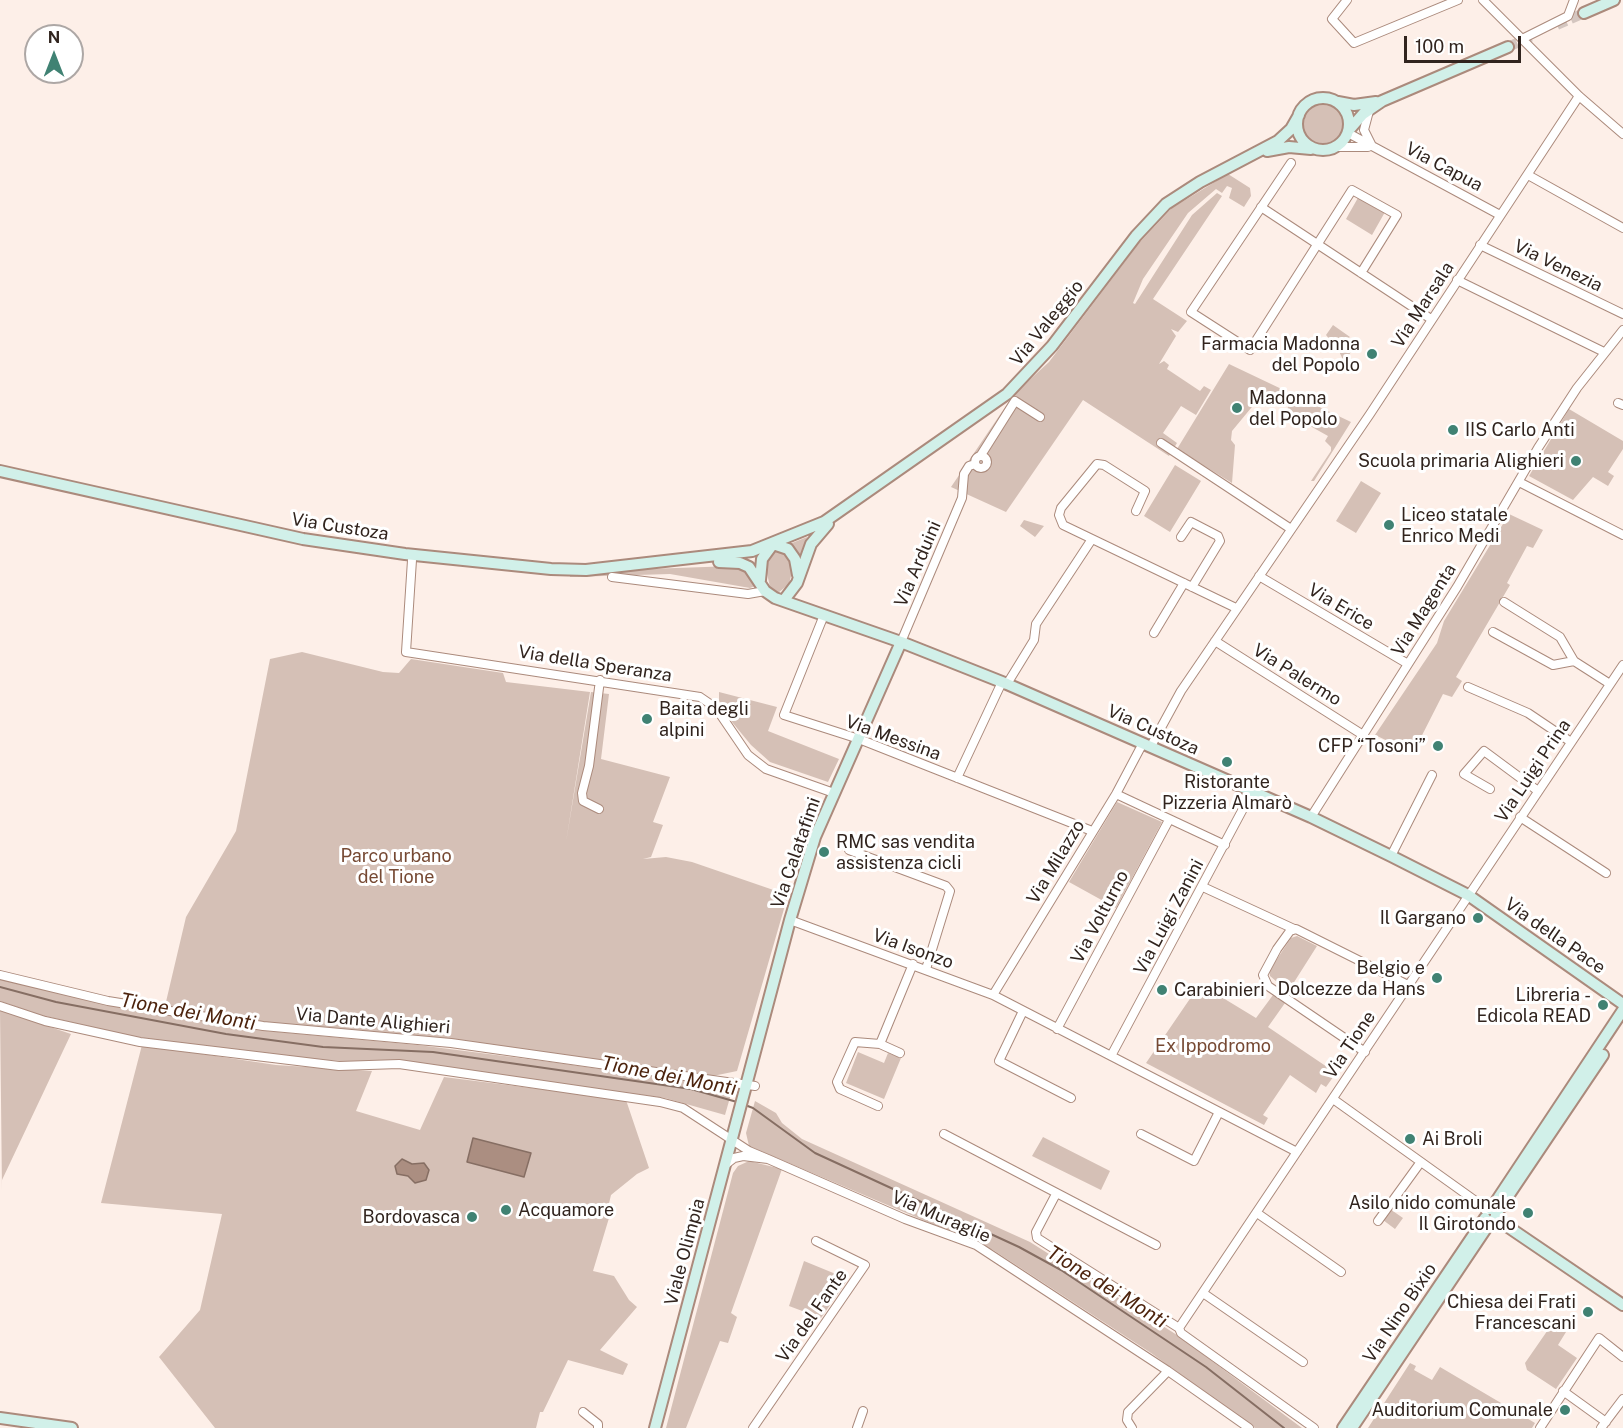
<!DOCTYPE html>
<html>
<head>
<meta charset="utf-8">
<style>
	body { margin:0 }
	#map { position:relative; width:1623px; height:1428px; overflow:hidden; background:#fdefe8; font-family:"Public Sans",sans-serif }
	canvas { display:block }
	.north { position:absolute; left:24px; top:24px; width:60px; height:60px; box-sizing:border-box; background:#fff; border:2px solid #ada7a5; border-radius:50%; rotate:0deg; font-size:16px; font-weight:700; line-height:24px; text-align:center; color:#31241e }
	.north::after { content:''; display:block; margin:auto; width:21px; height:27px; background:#408273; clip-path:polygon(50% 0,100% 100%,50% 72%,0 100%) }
	.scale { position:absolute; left:1404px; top:36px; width:117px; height:27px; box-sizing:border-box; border:3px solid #31241e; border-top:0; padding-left:8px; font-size:18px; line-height:21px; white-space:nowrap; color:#31241e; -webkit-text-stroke:4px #fff; paint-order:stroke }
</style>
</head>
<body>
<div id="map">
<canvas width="1623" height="1428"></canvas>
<div class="north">N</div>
<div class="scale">100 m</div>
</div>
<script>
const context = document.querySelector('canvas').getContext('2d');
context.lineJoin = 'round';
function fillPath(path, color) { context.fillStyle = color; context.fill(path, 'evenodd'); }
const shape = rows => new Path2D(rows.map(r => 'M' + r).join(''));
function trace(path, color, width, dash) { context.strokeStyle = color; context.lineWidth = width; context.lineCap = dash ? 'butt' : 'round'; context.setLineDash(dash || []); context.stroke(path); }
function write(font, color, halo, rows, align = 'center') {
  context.font = font + ' "Public Sans",sans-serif'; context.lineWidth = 6; context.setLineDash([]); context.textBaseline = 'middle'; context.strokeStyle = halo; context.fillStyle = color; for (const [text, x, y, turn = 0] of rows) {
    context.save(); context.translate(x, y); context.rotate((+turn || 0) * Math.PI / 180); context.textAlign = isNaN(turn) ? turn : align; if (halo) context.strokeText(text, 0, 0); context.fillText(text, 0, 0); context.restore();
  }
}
const green = shape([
	'1303 124a20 20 0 1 1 40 0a20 20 0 1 1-40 0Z',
	[1228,174,1250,188,1251,196,1244,207,1229,198,1232,188,1227,186,1222,193,1216,189,1188,213,1143,279,1133,303,1135,304,1192,215,1217,193,1222,196,1153,299,1187,321,1178,332,1171,329,1176,336,1159,364,1164,361,1169,365,1167,369,1200,391,1204,386,1211,390,1196,415,1181,406,1163,433,1177,443,1169,456,1083,400,1006,512,951,487,1014,394,1049,362,1139,243,1172,208],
	[1359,196,1385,212,1372,235,1346,219],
	[1333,325,1350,337,1335,346,1326,335],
	[1354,339,1358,342,1344,362,1338,349],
	[1229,364,1351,422,1314,481,1311,481,1331,451,1331,447,1325,441,1328,436,1294,417,1291,422,1285,418,1289,403,1261,396,1232,431,1231,440,1235,445,1232,483,1177,449],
	[1569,409,1623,441,1623,449,1608,472,1614,476,1608,486,1593,477,1573,500,1529,476],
	[1175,465,1201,481,1170,532,1144,516],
	[1361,481,1381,493,1356,533,1336,521],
	[1509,514,1543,530,1533,548,1527,546,1507,583,1510,585,1456,677,1462,681,1452,697,1443,694,1413,753,1375,735,1437,643,1444,621],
	[1024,520,1044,526,1035,537,1020,526],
	[807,537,802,558,799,558,791,547,792,543],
	[776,550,783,551,788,557,792,572,789,584,778,593,770,587,766,569,771,553],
	[734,566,749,574,755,586,750,588,670,574,570,577,570,574,618,570],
	[302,652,383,672,399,673,411,659,503,673,506,682,590,692,566,842,591,692,609,694,601,759,670,777,653,822,663,825,651,857,643,859,666,857,692,862,788,895,737,1071,713,1076,410,1036,322,1030,255,1021,165,1006,186,917,236,831,270,659],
	[719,692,777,707,768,731,839,759,828,782,770,762,751,745,732,722,719,701],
	[1117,802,1162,822,1116,908,1069,882],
	[1297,936,1317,946,1291,987,1280,980,1277,982,1270,976,1269,971,1291,938],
	[0,978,87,1000,256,1030,418,1045,551,1062,713,1085,731,1094,725,1115,665,1098,449,1069,273,1056,137,1037,40,1015,0,1001],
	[1200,984,1256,1018,1273,995,1285,1003,1268,1027,1336,1073,1326,1087,1321,1084,1316,1093,1290,1075,1263,1115,1268,1118,1264,1125,1146,1063],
	[0,1010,71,1034,2,1180,2,1191],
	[142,1045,276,1065,372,1071,356,1111,420,1130,444,1077,626,1100,649,1168,637,1174,611,1195,606,1216,609,1218,593,1271,614,1276,629,1300,637,1307,600,1350,628,1364,623,1375,568,1360,543,1412,540,1412,536,1428,215,1428,159,1357,200,1310,222,1214,101,1203],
	[858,1052,884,1063,888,1053,901,1058,884,1099,846,1083],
	[755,1101,776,1113,782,1123,802,1139,1030,1242,1177,1335,1302,1428,1255,1428,1151,1353,993,1250,749,1146,746,1133],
	[1043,1137,1110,1171,1101,1190,1032,1156],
	[749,1161,782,1169,731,1313,737,1317,728,1343,720,1341,686,1428,666,1428,733,1173,738,1166],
	[1390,1209,1403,1218,1395,1229,1383,1220],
	[804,1261,848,1279,821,1318,789,1306],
	[1552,1324,1566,1332,1558,1345,1577,1358,1556,1389,1527,1370,1525,1363],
	[1410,1363,1416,1366,1414,1370,1432,1380,1440,1367,1535,1423,1532,1428,1368,1428]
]);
const water = shape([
	[473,1138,531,1153,524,1177,467,1162,473,1138],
	[402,1159,412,1164,424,1163,429,1170,426,1180,415,1183,408,1176,397,1174,395,1166,402,1159]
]);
const stream = shape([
	[0,987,56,1002,226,1034,323,1047,433,1052,691,1089,737,1102],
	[745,1105,753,1108,815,1153,1019,1247,1061,1270,1206,1367,1284,1428]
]);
const secondaryTunnel = shape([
	[1557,25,1584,13],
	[1508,47,1532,36]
]);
const street = shape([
	[1347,0,1332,19,1354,43,1458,0],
	[1483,0,1579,96,1623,134],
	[1522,39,1568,16,1574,0],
	[1369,111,1364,130,1372,146],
	[1348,133,1500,215],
	[1336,147,1368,147],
	[1291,163,1191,312,1250,350,1352,190,1397,215,1361,273],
	[1528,175,1623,228],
	[1261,207,1431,319],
	[1480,245,1623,314],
	[1457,280,1604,352],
	[1618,403,1623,405],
	[1161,443,1291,529],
	[981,455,1015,401,1040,417],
	'975 462a6 6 0 1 1 12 0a6 6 0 1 1-12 0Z',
	[1519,482,1623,535],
	[1136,511,1145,491,1104,465,1097,464,1061,508,1059,515,1063,525,1236,608],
	[1181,537,1191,522,1218,536,1220,541,1192,587],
	[412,560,406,652,700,697,716,708,748,755,766,769,834,793],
	[1259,576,1408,664],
	[612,577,748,594,765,591],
	[1504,602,1560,637,1574,661,1610,684],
	[824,615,784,715,859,739,1092,831],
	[1493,632,1553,665,1574,661],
	[1154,633,1184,583],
	[1215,641,1363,735],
	[901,642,962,498,964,474,969,466,975,464],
	[1007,684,1034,640,1036,624,1092,539],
	[1468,687,1528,713,1571,742],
	[1151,746,1181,691,1370,414,1579,96],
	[957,778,1002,682],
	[1490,789,1464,774,1484,751,1538,791],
	[1116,794,1225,845],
	[599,809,583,801,582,793,589,766,600,680],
	[1311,817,1457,587,1538,448,1577,388,1623,330],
	[1520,817,1606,873],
	[849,850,946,886,950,891,926,969],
	[1391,856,1432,775],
	[1203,887,1294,929],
	[790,920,993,995,1297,1152],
	[0,975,108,1001,263,1026,451,1043,755,1086],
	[993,995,1116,794,1143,743],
	[0,1006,45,1021,140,1042,339,1066,399,1064,660,1102,683,1108,749,1151,768,1159],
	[1023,1011,999,1061,1071,1098],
	[1057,1029,1169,820],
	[880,1044,900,1053],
	[1365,1052,1268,986,1263,975,1277,949,1290,931,1296,929,1408,985],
	[1111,1056,1252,792],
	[1333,1099,1477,1202,1486,1211],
	[878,1106,840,1089,837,1082,855,1042,880,1044,913,964],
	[944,1134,1156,1245],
	[1141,1134,1194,1161,1219,1112],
	[725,1165,734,1158,743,1156,768,1159,905,1219,976,1245,1168,1371,1249,1428],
	[1056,1194,1036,1232,1037,1238,1179,1328,1181,1333,1314,1428],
	[1257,1213,1341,1272],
	[1378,1221,1420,1163],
	[1203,1293,1303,1362],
	[1179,1328,1623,665],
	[1563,1391,1606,1422],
	[583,1412,598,1424,598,1428],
	[753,1428,865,1265,816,1241],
	[857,1428,863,1411],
	[1132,1428,1127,1420,1128,1412,1168,1371],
	[1540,1428,1599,1338,1623,1357],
	[1601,1428,1623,1399]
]);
const secondary = shape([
	[1584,13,1614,0],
	'1297 124a26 26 0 1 1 52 0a26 26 0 1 1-52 0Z',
	[1338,102,1354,105,1376,102],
	[1349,130,1363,114,1382,101,1508,47],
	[1267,151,1289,147,1311,149],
	[0,471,303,539,405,554,551,569,586,570,752,551,824,522,1007,394,1052,346,1136,236,1166,204,1200,182,1278,141,1291,129,1299,115],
	[773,544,788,549,795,559,798,575],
	[719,562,740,563,749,567,765,591,775,598,901,642,1007,684,1311,817,1391,856,1468,895,1623,1004],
	[760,580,762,559,773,544],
	[784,600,797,583,811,544,828,524],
	[1491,1209,1623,1010],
	[1496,1214,1603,1055],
	[1495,1218,1623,1305],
	[0,1418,72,1428],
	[655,1428,790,920,815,837,901,642],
	[1343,1428,1485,1218],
	[1352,1428,1491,1221]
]);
const markers = [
	[1372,354,6,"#408273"],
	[1237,408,6,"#408273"],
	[1453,430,6,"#408273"],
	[1576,461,6,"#408273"],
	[1389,525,6,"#408273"],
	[647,719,6,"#408273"],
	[1438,746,6,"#408273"],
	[1227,762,6,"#408273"],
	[824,852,6,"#408273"],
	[1478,918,6,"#408273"],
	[1437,978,6,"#408273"],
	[1162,990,6,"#408273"],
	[1603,1005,6,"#408273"],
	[1410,1139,6,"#408273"],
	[506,1210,6,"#408273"],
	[1528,1213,6,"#408273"],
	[472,1217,6,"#408273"],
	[1588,1312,6,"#408273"],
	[1565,1410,6,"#408273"]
];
const streetNames = [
	["Via Capua",1444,167,28],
	["Via Venezia",1558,266,26],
	["Via Marsala",1423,305,-57],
	["Via Valeggio",1047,323,-51],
	["Via Custoza",340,527,9],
	["Via Arduini",918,564,-67],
	["Via Erice",1341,607,31],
	["Via Magenta",1424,610,-58],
	["Via della Speranza",595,664,9],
	["Via Palermo",1297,675,32],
	["Via Custoza",1153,730,24],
	["Via Messina",893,738,20],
	["Via Luigi Prina",1533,771,-56],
	["Via Calatafimi",796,853,-71],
	["Via Milazzo",1056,862,-59],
	["Via Volturno",1100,917,-62],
	["Via Luigi Zanini",1169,917,-62],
	["Via della Pace",1555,936,35],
	["Via Isonzo",913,949,20],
	["Via Dante Alighieri",373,1021,5],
	["Via Tione",1350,1045,-56],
	["Via Muraglie",941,1217,23],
	["Viale Olimpia",685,1252,-75],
	["Via Nino Bixio",1400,1313,-56],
	["Via del Fante",812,1316,-55]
];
const poiNames = [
	["Farmacia Madonna",1360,344],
	["del Popolo",1360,365],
	["Madonna",1249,398,"left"],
	["del Popolo",1249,419,"left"],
	["IIS Carlo Anti",1465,430,"left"],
	["Scuola primaria Alighieri",1564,461],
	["Liceo statale",1401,515,"left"],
	["Enrico Medi",1401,536,"left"],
	["Baita degli",659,709,"left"],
	["alpini",659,730,"left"],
	["CFP “Tosoni”",1426,746],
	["Ristorante",1227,782,"center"],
	["Pizzeria Almarò",1227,803,"center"],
	["RMC sas vendita",836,842,"left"],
	["assistenza cicli",836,863,"left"],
	["Il Gargano",1466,918],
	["Belgio e",1425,968],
	["Dolcezze da Hans",1425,989],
	["Carabinieri",1174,990,"left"],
	["Libreria -",1591,995],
	["Edicola READ",1591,1016],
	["Ai Broli",1422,1139,"left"],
	["Asilo nido comunale",1516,1203],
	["Il Girotondo",1516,1224],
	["Acquamore",518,1210,"left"],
	["Bordovasca",460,1217],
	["Chiesa dei Frati",1576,1302],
	["Francescani",1576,1323],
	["Auditorium Comunale",1553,1410]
];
const parkNames = [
	["Parco urbano",396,856],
	["del Tione",396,877],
	["Ex Ippodromo",1213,1046]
];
const waterNames = [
	["Tione dei Monti",188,1012,10],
	["Tione dei Monti",669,1076,11],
	["Tione dei Monti",1107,1287,32]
];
fillPath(green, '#d5c0b6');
fillPath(water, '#ab8e81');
trace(water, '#866e63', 1.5);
trace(stream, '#866e63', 2);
trace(secondaryTunnel, '#d4c6c0', 10, [10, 5]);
trace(street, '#ab8a7c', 10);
trace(secondary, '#ab8a7c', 14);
trace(street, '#fff', 8);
trace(secondary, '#d1f0e9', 10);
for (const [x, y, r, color] of markers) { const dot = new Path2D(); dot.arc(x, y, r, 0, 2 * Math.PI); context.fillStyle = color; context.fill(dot); trace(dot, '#fff', 2); }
write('18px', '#31241e', '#fff', streetNames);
write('18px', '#31241e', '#fff', poiNames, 'right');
write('18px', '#764933', '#fff', parkNames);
write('italic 20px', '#4d240e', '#fff', waterNames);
</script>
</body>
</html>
